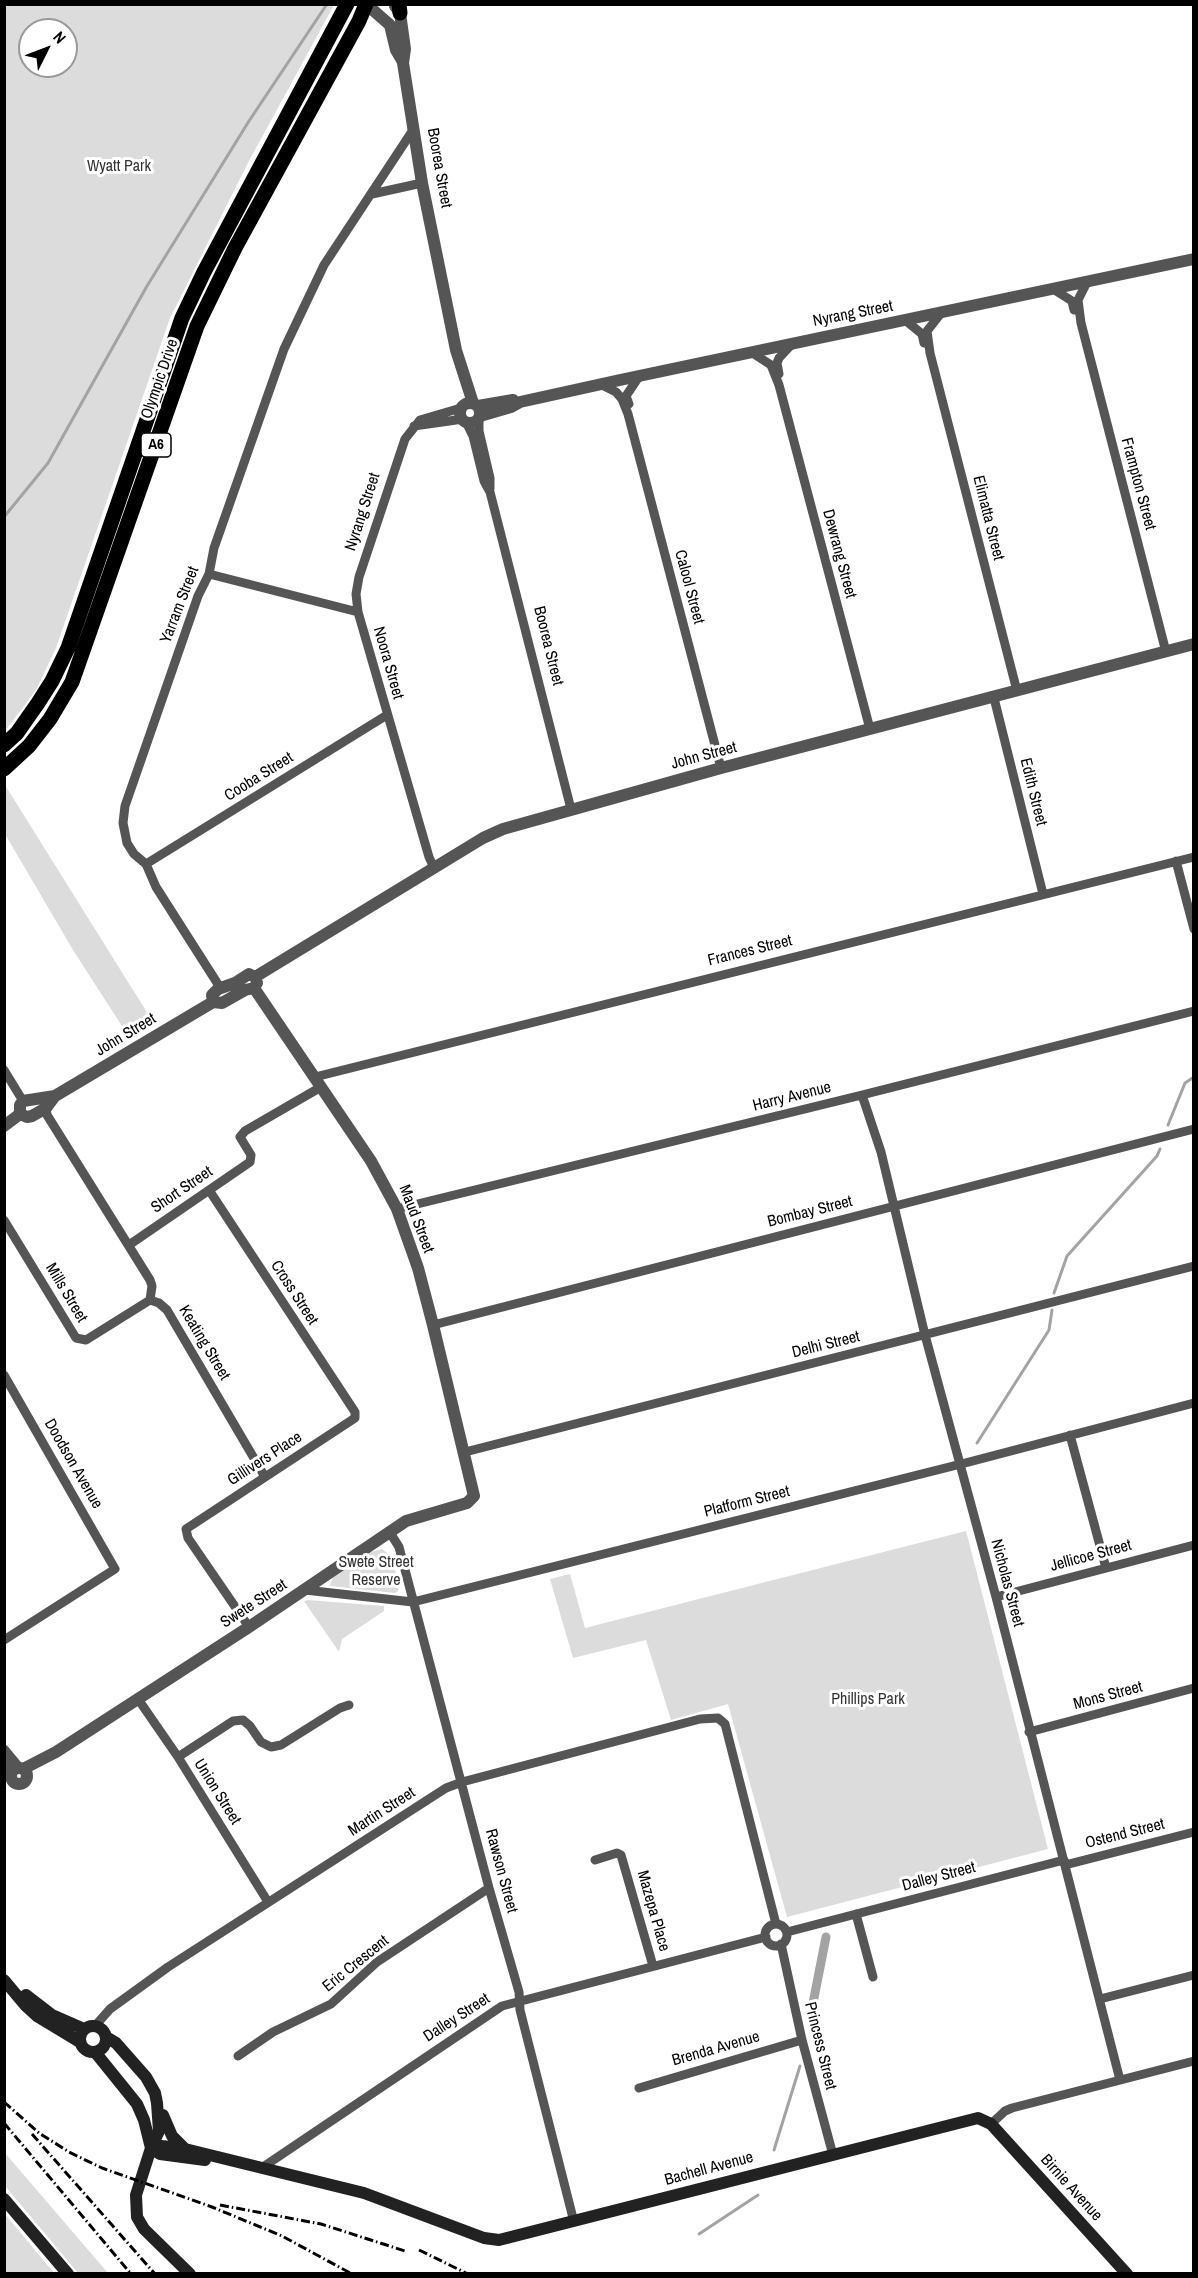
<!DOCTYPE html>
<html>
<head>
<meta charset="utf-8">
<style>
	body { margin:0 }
	#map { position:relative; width:1198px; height:2278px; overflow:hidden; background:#fff; font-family:"Archivo Narrow",sans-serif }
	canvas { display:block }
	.frame { position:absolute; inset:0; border:6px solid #000; pointer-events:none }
	.north { position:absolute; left:18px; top:18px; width:60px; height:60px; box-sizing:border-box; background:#fff; border:2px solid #999; border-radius:50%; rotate:48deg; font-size:16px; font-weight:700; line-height:24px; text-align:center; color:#000 }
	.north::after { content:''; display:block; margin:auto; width:21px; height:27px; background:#000; clip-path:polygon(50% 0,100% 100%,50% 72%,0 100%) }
</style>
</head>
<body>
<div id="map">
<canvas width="1198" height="2278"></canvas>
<div class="frame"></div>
<div class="north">N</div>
</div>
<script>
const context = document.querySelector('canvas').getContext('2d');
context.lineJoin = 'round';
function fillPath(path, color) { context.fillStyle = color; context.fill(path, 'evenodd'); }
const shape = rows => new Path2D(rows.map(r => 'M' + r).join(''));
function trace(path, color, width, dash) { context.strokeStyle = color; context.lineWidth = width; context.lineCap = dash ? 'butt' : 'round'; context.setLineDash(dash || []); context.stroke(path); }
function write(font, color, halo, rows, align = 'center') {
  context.font = font + ' "Archivo Narrow",sans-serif'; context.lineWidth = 6; context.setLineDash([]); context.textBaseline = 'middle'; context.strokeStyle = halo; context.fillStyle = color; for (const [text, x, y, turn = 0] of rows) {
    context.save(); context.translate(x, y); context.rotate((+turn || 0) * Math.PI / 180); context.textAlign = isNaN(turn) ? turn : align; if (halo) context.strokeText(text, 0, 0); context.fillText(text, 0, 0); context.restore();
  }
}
const green = shape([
	[5,4,334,5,249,161,170,318,56,648,36,690,5,731],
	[30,30,66,30,66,66,30,66],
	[5,785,153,1022,129,1037,73,950,5,834],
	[966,1531,1048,1849,787,1917,728,1704,671,1720,646,1640,573,1658,550,1579,570,1574,585,1628],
	[382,1549,391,1556,399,1584,398,1591,395,1593,330,1586,333,1577,371,1552],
	[308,1600,384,1606,384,1611,342,1639,339,1652,304,1601],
	[4,2153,5,2153,108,2273,78,2273,5,2186],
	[4,2214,5,2214,54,2273,5,2273]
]);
const stream = shape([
	[4,517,48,463,147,286,249,121,327,4],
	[1168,1125,1185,1083,1194,1077],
	[1054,1293,1067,1256,1157,1156,1160,1149],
	[977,1443,1049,1330,1052,1310],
	[774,2150,800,2066],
	[699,2234,758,2195]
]);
const canal = shape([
	[813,2003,826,1937]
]);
const minor = shape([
	[372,194,422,183],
	[1087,282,1078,300,1081,323,1166,652],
	[1053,289,1072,301,1074,310],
	[942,312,927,331,930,353,1017,691],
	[905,320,922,334,924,343],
	[751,352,771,365,779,385,870,729],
	[779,374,777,363,779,358,793,343],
	[600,384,616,392,622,399,628,414,721,768],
	[629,404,626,396,640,375],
	[479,418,479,431,490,478,490,489],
	[466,422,473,436,484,481,490,492,571,809],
	[414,426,463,419],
	[209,574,358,612,429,857,434,868],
	[358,612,356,594,359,577,405,439,420,420,461,408],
	[994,698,1043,894],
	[1176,861,1194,929],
	[146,864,387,715],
	[221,989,156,887,146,864,134,854,127,843,123,823,125,806,198,596,209,574,214,548,284,349,324,265,413,130],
	[4,1070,23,1101],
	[315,1077,1194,857],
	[862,1095,881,1152,925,1335,996,1597,1120,2080],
	[46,1108,47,1115,150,1280,152,1286,150,1300],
	[209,1190,355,1412,355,1418,186,1529,188,1538,249,1627],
	[397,1209,862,1095,1194,1011],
	[4,1220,76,1338,86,1340,150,1300],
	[129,1245,250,1162,251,1155,240,1137,245,1131,321,1087],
	[150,1300,159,1303,167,1310,265,1477],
	[433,1325,1194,1129],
	[4,1375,115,1569,4,1640],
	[1070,1435,1106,1568],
	[465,1452,1194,1266],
	[389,1531,399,1547,489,1888,519,1992,520,2010,574,2222],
	[305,1590,413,1602,969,1462,1194,1403],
	[996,1597,1194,1545],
	[138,1699,178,1757,268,1902],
	[1029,1732,1194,1688],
	[4,1749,19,1767],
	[178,1757,233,1721,243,1720,250,1726,261,1742,271,1747,281,1745,340,1708,349,1705],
	[4,1761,11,1773],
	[595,1860,617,1853,621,1855,653,1966],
	[1065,1865,1194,1832],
	[856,1914,873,1977],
	'765 1935a11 11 0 1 1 22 0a11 11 0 1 1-22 0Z',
	[787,1932,1064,1860],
	[781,1944,802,2040,833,2155],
	[1100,1999,1194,1975],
	[95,2026,110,2009,168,1967,446,1788,462,1782,700,1719,718,1718,725,1724,776,1924],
	[238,2056,273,2032,331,2004,377,1962,489,1888],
	[639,2088,802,2040],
	[991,2124,1005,2111,1012,2108,1194,2061],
	[263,2167,502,2006,766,1937]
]);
const tertiary = shape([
	[366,4,390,25,396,50,403,62],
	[395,6,400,13,405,49,403,63,422,183,456,350,473,403],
	'460 413a10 10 0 1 1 20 0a10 10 0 1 1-20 0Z',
	[478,406,513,400],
	[480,416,511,407,520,402,620,380,1194,259],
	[255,977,483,838,503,829,721,768,1194,644],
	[213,1002,222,1003,245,990,254,988,257,983],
	[213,1002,212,995,218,989,235,983,249,974,255,977],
	[55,1096,46,1108,32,1116,27,1117,20,1114,20,1105,23,1101,55,1096,213,1002],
	[4,1126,20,1114],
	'11 1776a8 8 0 1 1 16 0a8 8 0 1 1-16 0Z',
	[23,1769,56,1752,249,1627,406,1521,467,1503,474,1496,433,1325,418,1268,397,1209,371,1161,254,988]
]);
const secondary = shape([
	[4,1980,25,2005,37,2016,80,2042],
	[26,1995,52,2015,84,2029],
	'80 2039a13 13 0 1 1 26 0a13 13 0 1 1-26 0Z',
	[106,2037,116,2043,146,2077,155,2093,157,2103,159,2131,151,2148,136,2195,137,2217,144,2229,190,2274],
	[95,2052,137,2104,144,2120,151,2148],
	[163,2115,172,2136,184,2148],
	[151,2148,161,2146,181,2148,364,2193,484,2238,499,2240,978,2118,991,2124,1127,2274],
	[151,2148,160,2154,205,2160],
	[4,2199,68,2274]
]);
const trunk = shape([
	[399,4,400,13],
	[4,745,17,733,38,703,52,681,68,648,182,318,204,272,347,4],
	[4,769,29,746,50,719,72,682,197,326,235,248,359,21,366,4]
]);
const rail = shape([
	[4,2102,39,2133,69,2152,102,2168,212,2207,282,2236,352,2274],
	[4,2123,131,2274],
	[32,2134,155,2274],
	[220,2205,321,2224,405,2251],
	[419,2250,468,2274]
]);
const shields = [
	[156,445,30]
];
const shieldNames = [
	["A6",156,445]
];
const parkNames = [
	["Wyatt Park",119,167],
	["Swete Street",376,1563],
	["Reserve",376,1581],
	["Phillips Park",868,1700]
];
const streetNames = [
	["Boorea Street",439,168,80],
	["Nyrang Street",853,314,-11],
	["Olympic Drive",160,379,-71],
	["Frampton Street",1138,484,75],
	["Nyrang Street",363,512,-72],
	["Elimatta Street",988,518,76],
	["Dewrang Street",839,554,75],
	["Calool Street",689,587,75],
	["Yarram Street",180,605,-69],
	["Boorea Street",548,646,76],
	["Noora Street",388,663,74],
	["John Street",704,756,-15],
	["Cooba Street",259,777,-32],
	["Edith Street",1033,792,76],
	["Frances Street",750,951,-14],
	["John Street",126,1035,-31],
	["Harry Avenue",792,1097,-14],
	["Short Street",182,1190,-34],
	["Bombay Street",810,1212,-14],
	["Maud Street",416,1219,69],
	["Mills Street",66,1293,59],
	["Cross Street",294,1293,57],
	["Keating Street",204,1343,59],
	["Delhi Street",826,1345,-14],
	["Gillivers Place",265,1459,-33],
	["Doodson Avenue",73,1464,60],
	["Platform Street",747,1502,-14],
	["Jellicoe Street",1091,1556,-15],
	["Nicholas Street",1007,1583,75],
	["Swete Street",254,1604,-33],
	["Mons Street",1108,1696,-15],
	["Union Street",217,1792,58],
	["Martin Street",382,1812,-33],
	["Ostend Street",1125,1834,-14],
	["Rawson Street",501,1871,75],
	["Dalley Street",939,1877,-15],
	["Mazepa Place",653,1911,74],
	["Eric Crescent",356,1964,-39],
	["Dalley Street",457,2018,-33],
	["Princess Street",820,2046,76],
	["Brenda Avenue",716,2049,-16],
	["Bachell Avenue",709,2169,-15],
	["Birnie Avenue",1071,2188,48]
];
fillPath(green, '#dcdcdc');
trace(stream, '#a3a3a3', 3);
trace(canal, '#a3a3a3', 9);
trace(minor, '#555', 9);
trace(tertiary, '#555', 12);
trace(secondary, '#222', 12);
trace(trunk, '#000', 15);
trace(rail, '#000', 3, [9, 3, 1.5, 3]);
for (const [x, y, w] of shields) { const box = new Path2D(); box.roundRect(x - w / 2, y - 12, w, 24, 4.5); context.fillStyle = '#fff'; context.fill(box); trace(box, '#000', 1.5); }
write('bold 15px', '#000', null, shieldNames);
write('16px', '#333', '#fff', parkNames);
write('16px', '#000', '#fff', streetNames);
</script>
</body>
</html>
